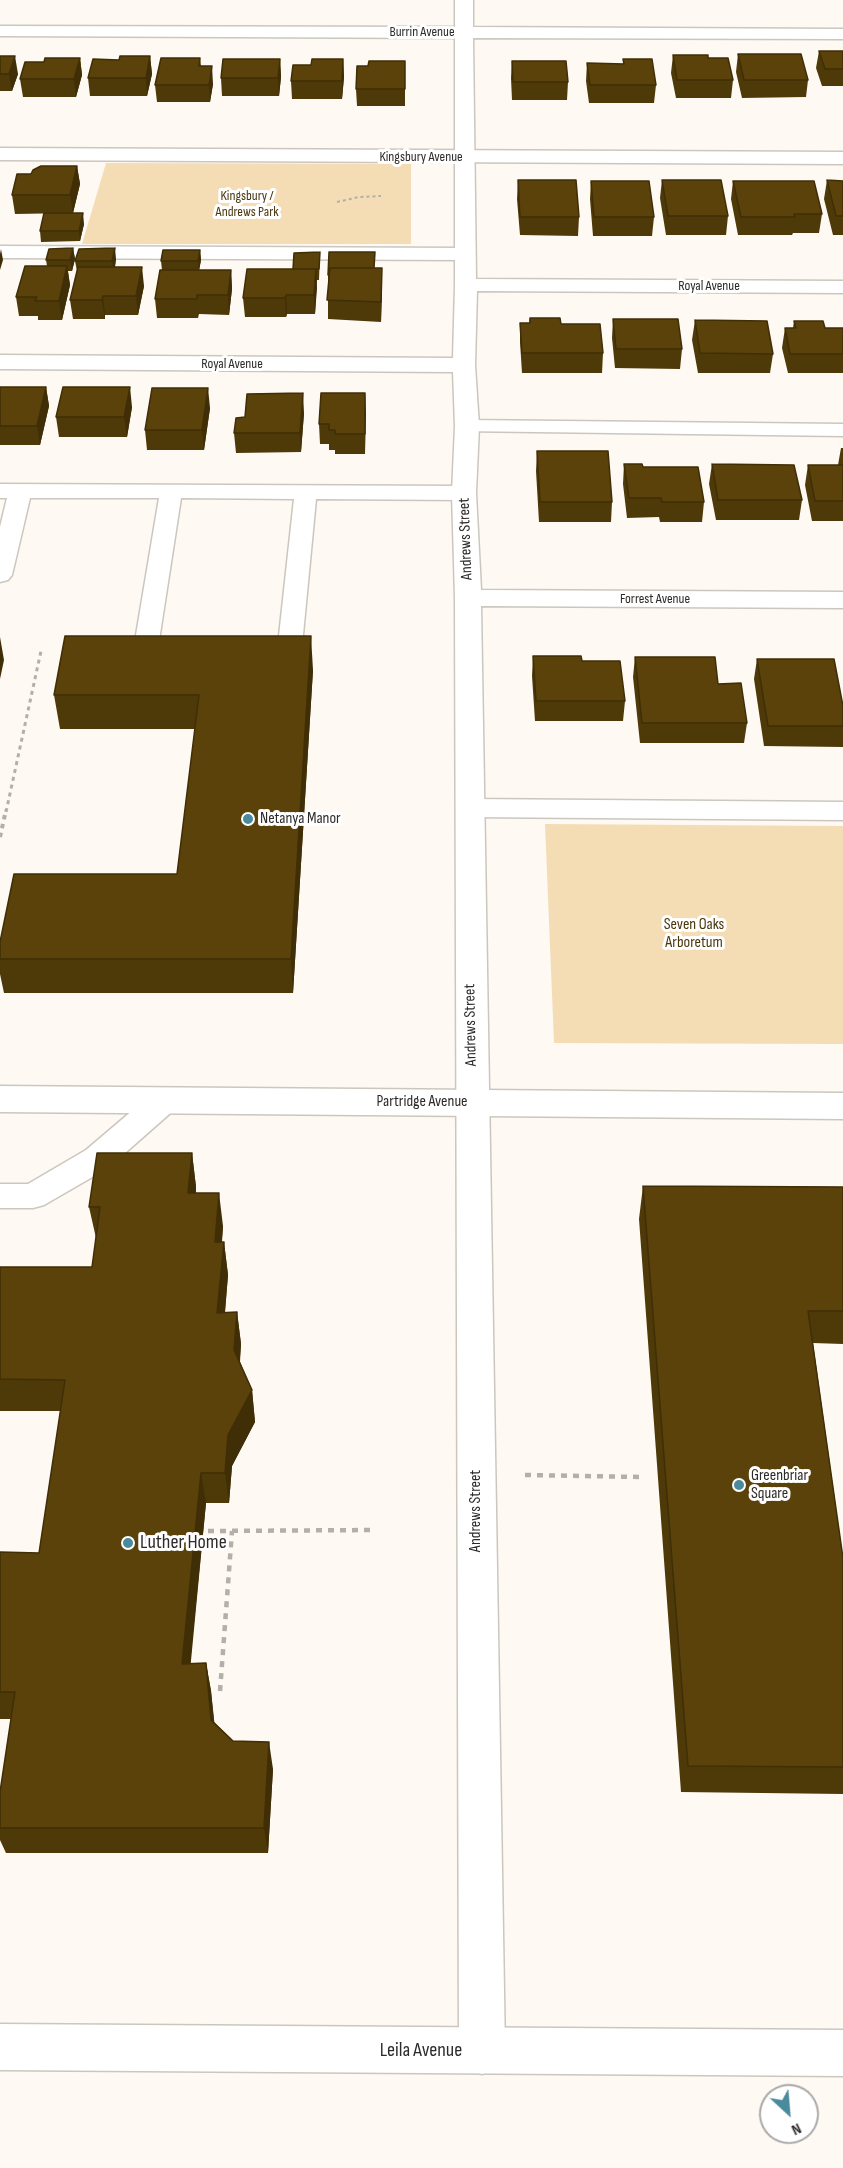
<!DOCTYPE html>
<html>
<head>
<meta charset="utf-8">
<style>
	body { margin:0 }
	#map { position:relative; width:843px; height:2168px; overflow:hidden; background:#fef9f2; font-family:"Sofia Sans Condensed",sans-serif }
	canvas { display:block }
	.north { position:absolute; left:759px; top:2084px; width:60px; height:60px; box-sizing:border-box; background:#fff; border:2px solid #abaaa9; border-radius:50%; rotate:154deg; font-size:16px; font-weight:700; line-height:24px; text-align:center; color:#2d2b29 }
	.north::after { content:''; display:block; margin:auto; width:21px; height:27px; background:#498a9c; clip-path:polygon(50% 0,100% 100%,50% 72%,0 100%) }
</style>
</head>
<body>
<div id="map">
<canvas width="843" height="2168"></canvas>
<div class="north">N</div>
</div>
<script>
const context = document.querySelector('canvas').getContext('2d');
context.lineJoin = 'round';
function fillPath(path, color) { context.fillStyle = color; context.fill(path, 'evenodd'); }
const shape = rows => new Path2D(rows.map(r => 'M' + r).join(''));
function trace(path, color, width, dash) { context.strokeStyle = color; context.lineWidth = width; context.lineCap = dash ? 'butt' : 'round'; context.setLineDash(dash || []); context.stroke(path); }
function write(font, color, halo, rows, align = 'center') {
  context.font = font + ' "Sofia Sans Condensed",sans-serif'; context.lineWidth = 6; context.setLineDash([]); context.textBaseline = 'middle'; context.strokeStyle = halo; context.fillStyle = color; for (const [text, x, y, turn = 0] of rows) {
    context.save(); context.translate(x, y); context.rotate((+turn || 0) * Math.PI / 180); context.textAlign = isNaN(turn) ? turn : align; if (halo) context.strokeText(text, 0, 0); context.fillText(text, 0, 0); context.restore();
  }
}
const green = shape([
	[106,163,411,164,411,244,82,244],
	[545,824,843,826,843,1044,554,1043]
]);
const pathFar3 = shape([
	[337,202,359,197,381,196]
]);
const pathFar2 = shape([
	[6,812,41,651]
]);
const pathFar1 = shape([
	[0,837,6,810]
]);
const path = shape([
	[525,1475,641,1477],
	[208,1531,373,1530],
	[220,1691,232,1531]
]);
const service = shape([
	[0,246,464,248,471,250,474,254,471,258,464,260,0,258,0,246],
	[467,420,843,424,843,436,459,431,456,426,459,421,467,420],
	[0,484,464,486,472,488,475,493,472,498,464,500,316,499,302,645,299,650,290,652,281,650,278,645,294,499,181,498,158,647,155,652,146,654,137,652,134,647,159,498,30,498,12,575,8,580,0,582,0,527,7,498,0,498,0,484],
	[469,799,843,802,843,820,469,817,460,814,456,808,460,802,469,799],
	[164,1090,175,1093,179,1101,175,1109,108,1168,44,1205,33,1208,0,1208,0,1184,28,1184,86,1150,153,1093,164,1090]
]);
const minor = shape([
	[455,0,473,0,473,27,843,29,843,39,473,38,476,279,843,281,843,293,477,291,475,365,479,426,476,493,481,590,843,592,843,608,481,606,505,2051,499,2068,482,2074,465,2068,459,2051,455,598,452,493,455,426,453,372,0,369,0,355,453,358,455,285,455,38,0,36,0,26,455,27,455,0]
]);
const tertiary = shape([
	[0,148,843,152,843,164,0,160,0,148]
]);
const secondary = shape([
	[0,1086,843,1093,843,1119,0,1112,0,1086],
	[0,2024,843,2030,843,2076,0,2070,0,2024]
]);
const wall = shape([
	[819,51,843,51,843,86,822,86,816,68],
	[738,54,808,80,806,97,742,98,736,72],
	[673,55,708,58,733,80,731,98,676,98,671,73],
	[0,56,18,74,12,91,0,91],
	[150,56,152,74,147,96,90,96,88,78,119,60],
	[80,58,82,75,76,97,23,97,20,79,44,62],
	[200,58,201,66,213,84,210,102,157,102,155,85],
	[280,59,281,77,279,96,222,96,221,78],
	[343,59,344,77,342,99,292,99,291,81,311,65],
	[623,59,656,85,654,103,589,103,586,81,587,63,623,64],
	[405,61,405,106,357,106,356,89,368,66],
	[512,61,568,82,567,100,512,100,511,78],
	[77,166,80,184,73,213,15,214,12,195,31,174],
	[518,180,579,217,578,236,520,235,517,199],
	[662,180,728,216,726,235,666,235,660,198],
	[827,180,843,181,843,235,833,235,824,199],
	[591,181,654,217,652,236,593,236,590,199],
	[733,181,822,214,819,233,793,233,792,235,738,235,731,199],
	[84,224,80,241,41,242,40,231],
	[73,248,75,259,72,271,68,271,70,285,62,320,38,320,38,316,19,316,16,297,47,266,46,260],
	[200,250,201,260,199,270,231,270,232,289,229,315,199,314,198,318,157,318,155,299,162,270,161,261],
	[320,252,319,280,317,280,315,314,287,314,286,317,245,317,243,298],
	[116,259,115,267,144,286,138,315,105,315,105,319,73,319,70,300,77,271,75,261],
	[375,268,382,287,381,322,328,319,328,275],
	[530,318,561,324,603,353,602,373,522,373,520,342,520,323,529,323],
	[613,319,682,349,680,369,615,368,612,338],
	[695,320,773,354,770,373,698,373,692,340],
	[794,321,825,328,843,328,843,373,788,373,782,348,785,328,793,328],
	[0,387,46,387,49,406,40,445,0,445],
	[365,393,365,454,335,454,335,450,329,450,329,444,320,444,319,424],
	[132,407,127,437,59,437,56,417],
	[210,408,204,450,147,450,145,430],
	[304,413,301,452,236,453,234,433,245,417],
	[841,448,843,448,843,521,812,521,805,485,808,465,838,465],
	[537,451,612,502,611,522,539,522,536,471],
	[624,464,643,467,704,502,702,522,660,522,659,517,627,518,623,484],
	[712,464,802,500,799,520,716,520,709,484],
	[533,656,582,661,625,701,623,721,535,721,532,676],
	[635,657,747,723,744,743,640,743,633,677],
	[757,659,843,706,843,747,764,746,754,679],
	[313,670,293,993,4,993,0,974,0,942,177,874,195,729,60,729,54,695],
	[192,1153,196,1187,196,1193,223,1226,222,1242,224,1242,228,1275,225,1313,237,1312,241,1344,240,1362,252,1390,255,1422,232,1466,229,1503,206,1503,190,1664,206,1663,211,1691,214,1722,233,1741,273,1769,268,1853,6,1853,0,1840,0,1792,11,1719,0,1719,0,1552,39,1553,61,1411,0,1411,0,1267,92,1267,96,1238,89,1207],
	[643,1186,843,1187,843,1344,813,1343,843,1558,843,1794,681,1792,639,1219]
]);
const shadedWall = shape([
	[15,56,18,74,12,91,9,74],
	[150,56,152,74,147,96,146,78],
	[80,58,82,75,76,97,74,79],
	[280,59,281,77,279,96,278,78],
	[343,59,344,77,342,99,342,81],
	[212,66,213,84,210,102,209,85],
	[77,166,80,184,73,213,70,195],
	[83,213,84,224,80,241,79,231],
	[73,248,75,259,72,271,70,260],
	[115,248,116,259,114,272,112,261],
	[1,249,3,260,0,270,0,254],
	[200,250,201,260,199,271,198,261],
	[67,266,70,285,62,320,59,301],
	[142,267,144,286,138,315,136,296],
	[382,268,382,287,381,322,381,302],
	[316,269,317,288,315,314,314,295],
	[231,270,232,289,229,315,228,295],
	[286,295,287,314,286,317,285,298],
	[103,296,105,315,105,319,102,300],
	[46,387,49,406,40,445,37,426],
	[130,387,132,407,127,437,124,417],
	[208,388,210,408,204,450,202,430],
	[303,393,304,413,301,452,300,433],
	[365,393,366,413,365,454],
	[311,636,313,670,293,993,291,959],
	[0,637,4,660,0,679],
	[192,1153,196,1187,192,1226,188,1193],
	[219,1193,223,1226,219,1275,215,1242],
	[224,1242,228,1275,222,1345,217,1313],
	[237,1312,241,1344,238,1382,234,1350],
	[252,1390,255,1422,232,1466,229,1503,225,1473,228,1435],
	[201,1473,206,1503,188,1692,182,1664],
	[206,1663,211,1691,217,1747,211,1720],
	[269,1742,273,1769,268,1853,264,1828]
]);
const building = shape([
	[819,51,843,51,843,69,825,69,819,51],
	[738,54,801,54,808,80,744,80,738,54],
	[673,55,708,55,708,58,728,58,733,80,677,80,673,55],
	[0,56,15,56,9,74,0,74,0,56],
	[120,56,150,56,146,78,88,78,93,59,119,60,120,56],
	[45,58,80,58,74,79,20,79,25,62,44,62,45,58],
	[161,58,200,58,199,66,212,66,209,85,155,85,161,58],
	[223,59,280,59,278,78,221,78,223,59],
	[312,59,343,59,342,81,291,81,293,65,311,65,312,59],
	[623,59,652,59,656,85,590,85,587,63,624,64,623,59],
	[369,61,405,61,405,89,356,89,357,66,368,66,369,61],
	[512,61,566,61,568,82,513,82,512,61],
	[41,166,77,166,70,195,12,195,17,174,31,174,33,170,41,166],
	[518,180,576,180,579,217,520,217,518,180],
	[662,180,721,180,728,216,668,216,662,180],
	[827,180,843,181,843,216,836,216,827,180],
	[591,181,649,181,654,217,594,217,591,181],
	[733,181,814,181,822,214,794,214,795,217,741,217,733,181],
	[44,213,83,213,79,231,40,231,44,213],
	[73,248,70,260,46,260,49,249,73,248],
	[115,248,112,261,75,261,79,249,115,248],
	[163,250,200,250,198,261,161,261,163,250],
	[320,252,319,269,293,269,294,253,320,252],
	[329,252,375,252,374,268,330,268,329,275,328,275,329,252],
	[25,266,67,266,59,301,35,301,37,297,16,297,25,266],
	[78,267,142,267,136,296,103,296,102,300,70,300,78,267],
	[330,268,382,268,381,302,327,300,330,268],
	[247,269,316,269,314,295,286,295,285,298,243,298,247,269],
	[160,270,231,270,228,295,197,295,197,299,155,299,160,270],
	[530,318,560,318,561,324,600,324,603,353,522,353,520,323,530,323,530,318],
	[613,319,678,319,682,349,616,349,613,319],
	[695,320,767,321,773,354,700,353,695,320],
	[794,321,823,321,825,328,843,328,843,354,790,354,785,328,796,328,794,321],
	[0,387,46,387,37,426,0,426,0,387],
	[63,387,130,387,124,417,56,417,63,387],
	[152,388,208,388,202,430,145,430,152,388],
	[303,393,300,433,234,433,236,418,245,417,247,394,303,393],
	[321,393,365,393,365,434,335,434,335,430,329,430,329,424,319,424,321,393],
	[537,451,608,451,612,502,540,502,537,451],
	[624,464,642,464,643,467,698,467,704,502,662,502,661,498,629,498,624,464],
	[712,464,794,465,802,500,718,500,712,464],
	[808,465,843,465,843,501,815,501,808,465],
	[65,636,311,636,291,959,0,959,0,942,14,874,177,874,199,695,54,695,65,636],
	[533,656,581,656,582,661,620,661,625,701,536,701,533,656],
	[635,657,715,657,718,684,741,683,747,723,642,723,635,657],
	[757,659,834,659,843,706,843,726,768,726,757,659],
	[97,1153,192,1153,188,1193,219,1193,215,1242,224,1242,217,1313,237,1312,234,1350,252,1390,228,1435,225,1473,201,1473,182,1664,206,1663,211,1720,233,1741,269,1742,264,1828,0,1828,0,1792,15,1692,0,1692,0,1552,39,1553,65,1380,0,1379,0,1267,92,1267,100,1207,89,1207,97,1153],
	[643,1186,843,1187,843,1311,808,1311,843,1558,843,1767,688,1766,643,1186]
]);
const markers = [
	[248,819,6,"#498a9c"],
	[739,1485,6,"#498a9c"],
	[128,1543,6,"#498a9c"]
];
const farStreetnames = [
	["Burrin Avenue",422,32],
	["Kingsbury Avenue",421,157],
	["Royal Avenue",709,286],
	["Royal Avenue",232,364],
	["Forrest Avenue",655,599]
];
const farParknames = [
	["Kingsbury /",247,196],
	["Andrews Park",247,212]
];
const streetNames = [
	["Andrews Street",466,539,-92],
	["Andrews Street",471,1025,-91],
	["Partridge Avenue",422,1102],
	["Andrews Street",476,1511,-90]
];
const poiNames = [
	["Netanya Manor",260,819],
	["Greenbriar",751,1476],
	["Square",751,1494]
];
const parkNames = [
	["Seven Oaks",694,925],
	["Arboretum",694,943]
];
const nearPoinames = [
	["Luther Home",140,1543]
];
const nearStreetnames = [
	["Leila Avenue",421,2051]
];
fillPath(green, '#f4ddb5');
trace(service, '#cbc7bf', 3);
trace(minor, '#cbc7bf', 3);
trace(tertiary, '#cbc7bf', 3);
trace(secondary, '#cbc7bf', 3);
trace(pathFar3, '#b3afaa', 2, [3, 3]);
trace(pathFar2, '#b3afaa', 3, [4, 4]);
trace(pathFar1, '#b3afaa', 4, [4.5, 4.5]);
trace(path, '#b3afaa', 4.5, [6, 6]);
fillPath(service, '#fff');
fillPath(minor, '#fff');
fillPath(tertiary, '#fff');
fillPath(secondary, '#fff');
fillPath(wall, '#4e3909');
fillPath(shadedWall, '#402e07');
fillPath(building, '#5b420a');
trace(building, '#402e07', 1.5);
for (const [x, y, r, color] of markers) { const dot = new Path2D(); dot.arc(x, y, r, 0, 2 * Math.PI); context.fillStyle = color; context.fill(dot); trace(dot, '#fff', 2); }
write('14px', '#2d2b29', '#fff', farStreetnames);
write('14px', '#4b370c', '#fff', farParknames);
write('16px', '#2d2b29', '#fff', streetNames);
write('16px', '#2d2b29', '#fff', poiNames, 'left');
write('16px', '#4b370c', '#fff', parkNames);
write('20px', '#2d2b29', '#fff', nearPoinames, 'left');
write('20px', '#2d2b29', '#fff', nearStreetnames);
</script>
</body>
</html>
